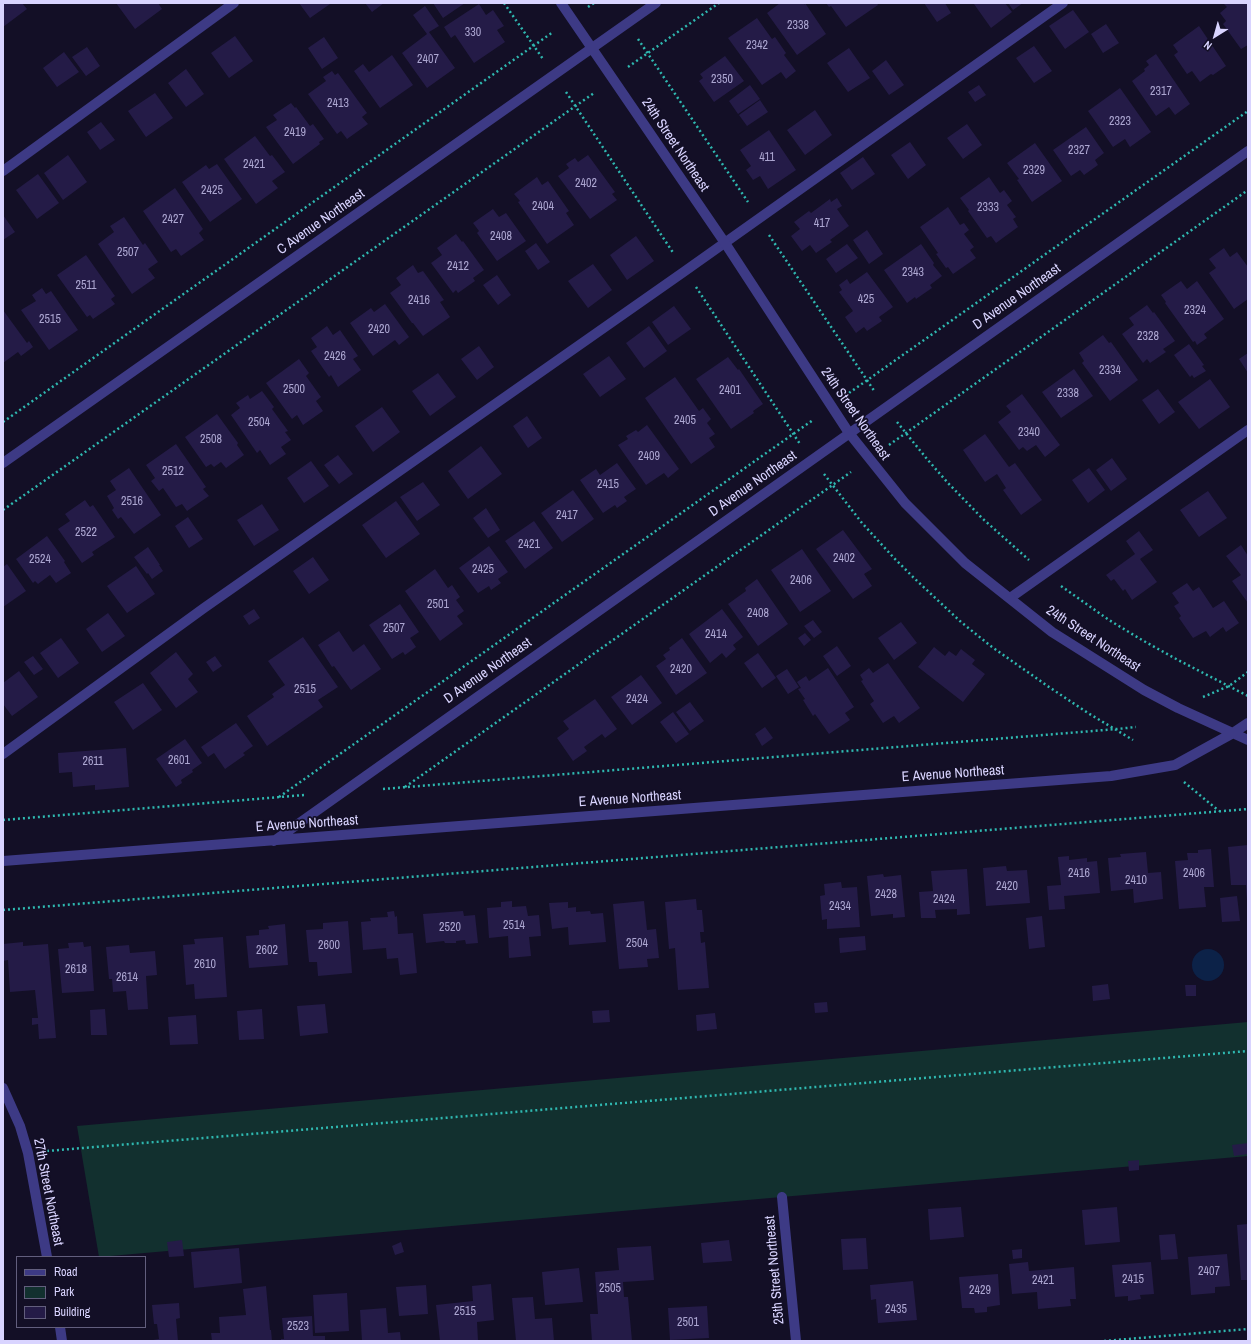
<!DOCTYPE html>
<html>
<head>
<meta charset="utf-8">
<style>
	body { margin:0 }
	#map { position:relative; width:1251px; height:1344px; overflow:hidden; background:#130f26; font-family:"Archivo Narrow",sans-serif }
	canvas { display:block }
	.frame { position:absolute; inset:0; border:4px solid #d9d4ff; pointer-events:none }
	.legend { position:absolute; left:16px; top:1256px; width:130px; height:72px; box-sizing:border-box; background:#130f26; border:1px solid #625e7d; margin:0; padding:5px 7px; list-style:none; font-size:12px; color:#d9d4ff }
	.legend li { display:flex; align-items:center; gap:8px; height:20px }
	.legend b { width:20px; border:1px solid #625e7d }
	.north { position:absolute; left:1195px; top:16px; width:40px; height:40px; -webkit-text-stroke:3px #130f26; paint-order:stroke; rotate:217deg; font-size:11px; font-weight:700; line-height:16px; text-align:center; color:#d9d4ff }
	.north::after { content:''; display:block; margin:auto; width:14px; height:18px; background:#d9d4ff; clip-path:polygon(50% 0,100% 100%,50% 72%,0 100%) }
</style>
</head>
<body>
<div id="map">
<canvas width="1251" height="1344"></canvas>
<div class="frame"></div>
<ul class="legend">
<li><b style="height:5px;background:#3d3a85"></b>Road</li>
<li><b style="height:11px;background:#12302f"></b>Park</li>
<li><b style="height:11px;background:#241b47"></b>Building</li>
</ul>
<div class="north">N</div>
</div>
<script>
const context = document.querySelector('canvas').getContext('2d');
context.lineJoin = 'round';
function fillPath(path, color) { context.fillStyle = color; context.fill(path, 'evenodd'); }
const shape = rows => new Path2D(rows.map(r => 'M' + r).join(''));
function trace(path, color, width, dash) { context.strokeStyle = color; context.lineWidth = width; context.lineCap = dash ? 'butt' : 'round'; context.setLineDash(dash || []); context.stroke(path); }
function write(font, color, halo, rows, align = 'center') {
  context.font = font + ' "Archivo Narrow",sans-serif'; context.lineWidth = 3.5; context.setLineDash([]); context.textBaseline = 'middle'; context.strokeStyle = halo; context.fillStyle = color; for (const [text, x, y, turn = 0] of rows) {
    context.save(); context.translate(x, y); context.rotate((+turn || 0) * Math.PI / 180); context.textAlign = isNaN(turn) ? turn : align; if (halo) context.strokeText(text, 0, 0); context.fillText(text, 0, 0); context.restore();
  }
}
const green = shape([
	[1248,1022,1248,1156,99,1257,77,1126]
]);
const water = shape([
	'1192 965a16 16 0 1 1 32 0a16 16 0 1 1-32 0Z'
]);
const building = shape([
	[3,3,22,3,27,9,3,27],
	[116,3,158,3,162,9,135,29],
	[299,3,329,3,330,4,310,18],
	[365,3,384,3,372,12],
	[433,3,465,3,443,18],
	[780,3,804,3,805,5,805,3,826,34,797,55,767,13],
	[826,3,877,3,878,5,846,27,831,6,829,7],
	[924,3,945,3,951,13,937,22],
	[975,3,1005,3,1012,12,991,28,974,4],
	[1008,3,1023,3,1013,10],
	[1225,3,1247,3,1248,5,1248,45,1241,49,1223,24,1226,21,1220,13,1227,7,1224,4],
	[479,4,486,15,493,10,504,26,497,30,505,42,474,63,455,35,451,38,444,27],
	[425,6,439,26,429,32,455,68,427,88,402,53,427,34,413,15],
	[1073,10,1089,32,1065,49,1049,26],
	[757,18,772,39,775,37,786,53,784,55,796,71,786,79,781,72,762,85,728,38],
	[1106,24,1119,43,1103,53,1091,34],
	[1199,26,1226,66,1213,75,1211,74,1200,82,1192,71,1187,74,1174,55,1178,52,1173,45],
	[235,36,253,61,229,78,211,53],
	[324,37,338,58,322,69,308,48],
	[1034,46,1052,71,1034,83,1016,58],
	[87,47,100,66,86,76,72,57],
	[849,48,870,78,848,92,827,63],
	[64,52,79,72,57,87,43,68],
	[1156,54,1190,104,1175,115,1169,107,1156,116,1132,81,1145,71,1144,69,1149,65,1146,61],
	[392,55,413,85,380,108,354,71,363,64,369,72],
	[725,56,744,81,714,102,699,81,703,78,700,74],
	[886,60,904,85,889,95,872,71],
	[186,69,204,94,186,107,168,83],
	[332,71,335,75,338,73,367,113,362,117,368,124,347,139,341,131,337,134,308,94,326,81,323,77],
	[750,85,760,99,738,114,729,101],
	[979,85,986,95,975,102,968,92],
	[1120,88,1151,132,1130,147,1125,139,1113,147,1088,111],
	[155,93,173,118,146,137,128,111],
	[760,100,768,112,747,126,739,115],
	[291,103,295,108,296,107,310,126,313,124,324,139,319,142,320,144,293,164,266,127,277,120,273,115],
	[815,110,832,135,805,155,787,130],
	[101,122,115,140,100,150,87,132],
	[967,124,982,145,963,159,947,138],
	[1086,127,1104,153,1095,160,1098,165,1084,175,1080,170,1071,176,1053,150],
	[769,130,796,170,768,189,760,176,753,180,746,170,751,166,740,150],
	[255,136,270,156,272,155,285,172,272,181,278,188,256,204,224,159],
	[910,142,926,165,908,179,891,155],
	[1035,143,1062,181,1032,202,1017,180,1019,179,1007,163],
	[68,155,87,182,63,200,44,173],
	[588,155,615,192,612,194,617,200,590,219,558,176,569,168,566,164,575,158,578,162],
	[863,157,875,174,852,190,840,173],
	[217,164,242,199,210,222,182,182,206,165,209,169],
	[38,174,59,203,37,219,16,190],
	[537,177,542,185,548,181,569,211,566,213,574,225,547,244,518,202,520,201,514,194],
	[989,177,1000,193,1004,190,1012,201,1007,205,1016,217,1013,219,1018,227,996,243,991,236,987,238,968,211,969,210,960,198],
	[175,188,203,229,199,233,204,240,181,256,176,249,171,252,143,211],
	[837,198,842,206,837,209,849,226,830,240,832,242,816,253,810,245,802,251,791,236,800,229,794,222,809,211,811,213,830,199,831,202],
	[948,207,960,225,964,223,969,230,964,234,974,247,970,250,976,258,953,274,948,267,946,268,936,254,938,253,920,227],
	[493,209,499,217,506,213,526,241,497,261,477,233,479,231,473,223],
	[3,215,15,232,3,240],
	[124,217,143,245,145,243,158,262,148,269,155,278,132,294,98,244,114,232,110,226],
	[867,230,883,254,869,264,853,240],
	[456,234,462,242,463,241,484,270,473,278,475,281,458,293,456,290,453,293,431,263,442,255,437,248],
	[636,236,654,261,627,280,610,255],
	[536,243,550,262,538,270,525,251],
	[847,244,858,258,836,273,826,259],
	[921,244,934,263,933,265,942,276,930,285,932,288,916,299,915,297,907,303,884,270],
	[1224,248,1230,257,1237,252,1248,267,1248,299,1234,309,1209,273,1216,268,1209,259],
	[86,255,115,296,111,299,115,304,93,319,90,315,87,317,57,275],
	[593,264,612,290,588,308,568,281],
	[413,265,418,273,423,271,444,300,440,302,450,317,423,336,413,323,412,323,390,293,401,285,396,278],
	[867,272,893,307,879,317,882,321,867,331,864,327,856,333,845,317,853,311,839,292,842,290,839,285,847,279,850,284],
	[497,275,511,295,498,305,483,285],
	[1181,281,1187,289,1197,281,1224,319,1204,334,1207,338,1197,345,1195,341,1193,342,1165,303,1166,302,1161,295],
	[42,288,46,294,51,291,78,330,49,350,21,310,36,301,32,295],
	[385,304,409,337,399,345,395,340,373,356,350,323,371,308,374,312],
	[1147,305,1153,313,1154,312,1175,341,1163,349,1166,352,1150,363,1147,359,1143,363,1122,334,1134,325,1129,318],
	[674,306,691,329,668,345,652,322],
	[3,310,27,343,29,341,33,347,21,356,18,352,3,363],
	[327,326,333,335,340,330,358,356,353,359,361,370,338,387,331,375,329,377,311,351,317,347,311,338],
	[649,326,667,351,644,368,626,343],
	[1103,335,1109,343,1111,342,1138,380,1110,401,1082,363,1084,361,1079,353],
	[1189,344,1204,365,1202,366,1206,371,1194,378,1192,375,1190,377,1174,355],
	[479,346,494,367,477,380,461,359],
	[1248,353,1248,373,1239,359],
	[609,356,626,379,600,397,583,374],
	[728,357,738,370,739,369,763,404,753,411,754,413,731,429,696,379],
	[299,359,309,373,306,376,321,397,316,401,323,411,303,425,297,415,292,419,266,383],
	[1074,369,1093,396,1061,418,1042,392],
	[438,373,456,397,430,416,412,391],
	[675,377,699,411,703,408,711,419,707,423,715,434,709,438,715,447,691,464,645,398],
	[1210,379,1230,407,1199,429,1178,402],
	[1158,389,1175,412,1159,424,1142,400],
	[262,391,274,407,272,409,288,431,285,432,291,440,281,447,286,454,270,465,260,450,257,453,231,415,240,408,236,403,248,395,250,399],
	[1022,394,1060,445,1045,457,1036,445,1027,451,1023,447,1019,450,998,422,1011,412,1006,406],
	[382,407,400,432,373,452,355,426],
	[217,414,238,443,237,445,244,455,226,468,221,462,214,467,211,464,206,467,185,437],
	[527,416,542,438,528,448,513,426],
	[647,425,679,469,668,478,664,473,646,485,618,445,628,439,626,436,636,430,638,432],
	[985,434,1009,467,1015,463,1042,500,1021,515,1003,490,1006,488,997,474,985,482,963,450],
	[176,444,206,487,203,489,209,496,187,511,182,504,176,507,163,488,159,491,151,481,155,478,146,465],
	[481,446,502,474,468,499,448,471],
	[338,455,353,474,339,484,324,465],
	[1112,458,1127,479,1111,491,1096,470],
	[311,461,329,486,304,503,287,478],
	[617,463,636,489,624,497,627,501,617,508,615,505,603,513,580,480,596,469,600,475],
	[129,468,161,515,134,534,121,517,118,519,112,510,114,508,107,496,116,490,110,481],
	[1089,468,1105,490,1088,503,1072,480],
	[423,482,440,505,417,521,400,497],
	[573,490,594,519,562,542,541,513],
	[1208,491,1227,518,1199,537,1180,510],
	[85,500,90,507,93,505,115,537,92,552,94,555,82,563,58,529,70,521,65,514],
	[396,501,420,534,386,558,362,525],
	[262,504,279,530,254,546,237,520],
	[486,508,500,530,488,538,473,518],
	[188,517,203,539,189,548,175,526],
	[534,521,553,548,525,569,505,541],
	[843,530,872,569,864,574,872,586,853,599,816,549],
	[1139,531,1153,550,1140,559,1157,582,1132,600,1125,589,1123,591,1114,579,1111,581,1106,575,1135,554,1126,541],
	[47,536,65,561,64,562,71,573,56,583,50,575,38,584,35,581,33,583,16,559],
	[1241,545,1248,556,1248,603,1232,581,1241,575,1226,556],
	[489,546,508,572,498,579,501,583,491,590,489,586,478,593,459,568],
	[148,547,160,565,159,565,163,571,152,579,148,573,147,574,134,557],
	[802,549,831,591,800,612,771,570],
	[313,557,329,580,309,594,293,571],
	[7,564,26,591,3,607,3,567],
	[136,566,155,594,127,613,107,586],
	[435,569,448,588,452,585,460,597,456,600,464,611,457,616,463,624,440,641,405,591],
	[757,579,788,624,758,646,728,604,746,591,745,588],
	[1187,583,1193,591,1199,587,1213,608,1224,601,1239,623,1226,632,1223,627,1210,637,1206,631,1193,638,1179,618,1181,616,1174,606,1179,603,1172,593],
	[400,604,419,632,410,638,416,647,405,655,403,652,392,659,369,625],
	[254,609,260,618,249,625,243,616],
	[722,609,743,637,733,645,736,649,726,658,722,653,710,663,689,634],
	[108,613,125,636,102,652,86,629],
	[813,620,822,632,814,638,804,626],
	[901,622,917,643,894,660,878,638],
	[339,631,353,652,364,644,381,669,351,690,334,666,332,667,318,645],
	[805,633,811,640,804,646,798,638],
	[303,637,338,687,318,700,323,707,267,746,247,716,274,697,272,694,285,685,268,661],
	[61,638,79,663,58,678,40,653],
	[682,638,707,673,676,695,656,666,666,659,663,655,670,650,669,648],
	[837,646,851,666,837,676,823,656],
	[934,647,945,656,949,651,956,656,961,649,975,660,972,664,985,674,963,702,918,667],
	[176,652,193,674,188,679,198,692,176,708,150,673],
	[758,653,776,678,762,688,744,663],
	[33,656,43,669,34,675,24,662],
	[215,656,222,666,213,672,206,662],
	[888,663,920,708,899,723,894,716,883,723,870,704,874,701,861,681,863,680,860,675,869,668,873,673],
	[828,668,854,707,845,713,850,720,829,734,815,714,813,716,803,700,805,699,798,689,801,688,797,682,806,676,809,681],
	[787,669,799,687,788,694,776,676],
	[19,671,38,697,12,716,3,704,3,683],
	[641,675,662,703,632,725,611,697],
	[143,683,162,710,133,730,114,702],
	[595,699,617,729,605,738,602,734,584,747,587,751,573,761,557,738,569,729,563,721],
	[690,702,704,721,690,731,676,712],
	[673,712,689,734,676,743,660,722],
	[236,723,253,746,243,753,245,755,225,769,214,753,208,757,201,747],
	[765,727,773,738,762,746,755,734],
	[185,739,202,763,192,770,193,772,181,780,182,783,176,787,156,759],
	[126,748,129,787,95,790,95,785,73,787,72,772,59,773,58,753],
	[1248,845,1248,900,1247,900,1246,885,1231,885,1228,847],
	[1211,849,1214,887,1204,887,1206,907,1179,909,1175,861,1188,860,1187,853,1198,853,1198,850],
	[1146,852,1148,873,1161,872,1163,899,1134,903,1133,889,1111,891,1108,858,1121,857,1120,854],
	[1069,856,1069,860,1087,858,1087,862,1097,861,1100,893,1064,896,1065,909,1049,910,1047,886,1061,885,1058,857],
	[1006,866,1007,871,1027,870,1030,903,986,906,983,868],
	[967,869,970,914,957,915,957,909,935,910,936,918,921,918,919,892,933,891,931,871],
	[883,874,884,877,901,875,905,917,893,918,893,914,871,916,867,876],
	[841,882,842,888,857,887,860,927,827,929,827,919,822,920,820,896,825,895,824,884],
	[1237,896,1240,921,1222,922,1220,898],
	[696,899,697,910,702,910,704,932,700,932,701,943,705,942,709,988,678,990,675,948,669,949,665,902],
	[512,901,512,907,526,906,528,916,539,915,541,936,529,937,531,956,509,958,508,936,489,938,487,908,501,907,501,902],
	[644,901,647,930,656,929,659,958,647,959,648,967,619,969,613,904],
	[568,902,568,908,576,907,576,912,590,911,591,914,603,913,606,942,569,945,568,927,552,929,549,903],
	[394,911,395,917,397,916,398,934,413,933,417,973,400,975,398,958,387,959,386,948,363,950,361,922,371,921,370,918,388,917,387,912],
	[463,911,464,916,475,915,478,943,466,944,465,940,456,941,456,943,445,943,444,941,426,943,423,914],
	[1042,916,1045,947,1029,949,1026,918],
	[348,921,352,973,318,976,317,962,309,962,306,930,323,929,323,923],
	[285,924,288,965,249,968,246,936,259,935,259,930,269,929,268,926],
	[865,936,866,950,840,953,839,938],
	[223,937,227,997,195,999,194,984,186,985,183,945,195,944,194,939],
	[23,942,23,946,48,944,56,1038,39,1039,38,1024,32,1025,32,1018,38,1018,35,990,10,992,8,960,3,961,3,944],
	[83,942,84,947,91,946,94,991,62,993,58,949,69,948,68,943],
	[129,945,130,953,155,951,157,975,146,976,148,1009,128,1010,126,991,113,992,112,979,109,979,106,947],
	[1108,984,1110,999,1093,1001,1092,986],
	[1185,985,1196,985,1196,996,1186,996],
	[827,1002,828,1012,815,1013,814,1003],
	[325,1004,328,1033,300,1036,297,1006],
	[105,1009,107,1035,91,1035,90,1010],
	[262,1009,264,1039,239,1040,237,1011],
	[609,1010,610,1022,593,1023,592,1011],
	[715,1013,717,1029,697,1031,696,1015],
	[196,1015,198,1044,170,1045,168,1017],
	[1248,1143,1248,1154,1234,1156,1232,1145],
	[1139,1160,1139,1170,1129,1171,1128,1161],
	[961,1207,964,1237,930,1240,928,1209],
	[1117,1207,1120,1242,1085,1245,1082,1210],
	[1248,1224,1248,1280,1241,1280,1237,1225],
	[1175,1234,1178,1259,1161,1260,1159,1235],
	[866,1238,868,1269,843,1270,841,1239],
	[182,1240,184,1256,169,1257,167,1242],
	[729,1240,732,1261,703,1263,701,1243],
	[401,1242,404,1252,395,1255,392,1246],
	[651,1246,654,1280,623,1282,624,1297,628,1297,632,1341,592,1341,590,1314,598,1314,595,1272,619,1270,617,1248],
	[239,1248,242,1283,194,1288,191,1252],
	[1022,1249,1022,1258,1013,1259,1012,1250],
	[1227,1254,1230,1286,1215,1287,1215,1293,1191,1295,1188,1257],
	[1028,1262,1029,1271,1074,1267,1076,1299,1070,1299,1071,1306,1038,1309,1037,1292,1012,1294,1009,1264],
	[1151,1262,1154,1294,1140,1295,1141,1299,1128,1301,1128,1296,1115,1297,1112,1265],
	[579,1268,583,1302,545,1305,542,1272],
	[998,1274,1000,1305,987,1307,987,1312,975,1313,974,1308,962,1308,959,1277],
	[913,1281,917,1320,878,1323,876,1299,871,1300,870,1285],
	[491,1284,494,1320,477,1322,478,1341,440,1341,436,1305,473,1301,472,1286],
	[426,1285,428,1314,399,1316,396,1287],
	[266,1286,270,1330,271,1330,272,1341,212,1341,211,1333,220,1333,219,1317,246,1315,243,1289],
	[347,1293,349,1331,315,1333,313,1295],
	[533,1297,535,1319,552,1318,554,1341,516,1341,512,1298],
	[179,1303,180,1318,176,1319,178,1341,153,1341,153,1340,159,1339,157,1324,154,1324,152,1305],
	[707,1306,709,1338,670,1340,668,1308],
	[386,1308,388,1333,400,1332,401,1341,362,1341,360,1310],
	[312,1316,313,1336,325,1336,325,1341,281,1341,281,1339,284,1339,282,1318]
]);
const path = shape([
	[504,3,543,59],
	[588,7,594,3],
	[638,39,748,202],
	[628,67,719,3],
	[566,92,674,254],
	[769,235,875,392],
	[696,287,800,444],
	[849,393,1248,111],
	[3,422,553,32],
	[897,422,927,459,948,483,983,519,1029,560],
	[889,445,1248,190],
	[824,474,862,523,894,558,915,579,961,622,992,647,1049,687,1088,713,1133,740],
	[3,510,594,93],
	[1061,586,1109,620,1142,640,1178,660,1248,696],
	[1203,697,1229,686,1248,672],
	[1184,782,1219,811],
	[405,787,851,472],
	[383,789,1117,729,1136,727],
	[279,797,813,420],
	[3,820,304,795],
	[3,910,1248,809],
	[47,1151,1248,1051],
	[1104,1341,1248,1329]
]);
const lane = shape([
	[3,171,234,3],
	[1010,598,1248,430],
	[3,754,204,608,685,271,1063,3]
]);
const street = shape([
	[561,3,725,243,849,433,905,503,965,563,1052,632,1144,690,1178,708,1248,740],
	[3,463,656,3],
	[274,841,1248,151],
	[3,861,1111,776,1175,765,1233,733,1248,723],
	[3,1088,20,1126,28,1153,47,1257],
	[782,1197,796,1341],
	[60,1327,62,1341]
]);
const numberNames = [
	["2338",798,26],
	["330",473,33],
	["2342",757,46],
	["2407",428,60],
	["2350",722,80],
	["2317",1161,92],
	["2413",338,104],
	["2323",1120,122],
	["2419",295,133],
	["2327",1079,151],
	["411",767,158],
	["2421",254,165],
	["2329",1034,171],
	["2402",586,184],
	["2425",212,191],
	["2404",543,207],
	["2333",988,208],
	["2427",173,220],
	["417",822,224],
	["2408",501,237],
	["2507",128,253],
	["2412",458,267],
	["2343",913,273],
	["2511",86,286],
	["425",866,300],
	["2416",419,301],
	["2324",1195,311],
	["2515",50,320],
	["2420",379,330],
	["2328",1148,337],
	["2426",335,357],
	["2334",1110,371],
	["2500",294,390],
	["2401",730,391],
	["2338",1068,394],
	["2405",685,421],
	["2504",259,423],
	["2340",1029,433],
	["2508",211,440],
	["2409",649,457],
	["2512",173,472],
	["2415",608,485],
	["2516",132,502],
	["2417",567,516],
	["2522",86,533],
	["2421",529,545],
	["2402",844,559],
	["2524",40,560],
	["2425",483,570],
	["2406",801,581],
	["2501",438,605],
	["2408",758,614],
	["2507",394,629],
	["2414",716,635],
	["2420",681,670],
	["2515",305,690],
	["2424",637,700],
	["2601",179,761],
	["2611",93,762],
	["2416",1079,874],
	["2406",1194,874],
	["2410",1136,881],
	["2420",1007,887],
	["2428",886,895],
	["2424",944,900],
	["2434",840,907],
	["2514",514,926],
	["2520",450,928],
	["2504",637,944],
	["2600",329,946],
	["2602",267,951],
	["2610",205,965],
	["2618",76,970],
	["2614",127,978],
	["2407",1209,1272],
	["2415",1133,1280],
	["2421",1043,1281],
	["2505",610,1289],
	["2429",980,1291],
	["2435",896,1310],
	["2515",465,1312],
	["2501",688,1323],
	["2523",298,1327]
];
const streetNames = [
	["24th Street Northeast",675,145,56],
	["C Avenue Northeast",321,222,-35],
	["D Avenue Northeast",1017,297,-35],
	["24th Street Northeast",855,414,55],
	["D Avenue Northeast",753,484,-35],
	["24th Street Northeast",1093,639,33],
	["D Avenue Northeast",488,671,-35],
	["E Avenue Northeast",953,774,-4],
	["E Avenue Northeast",630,799,-4],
	["E Avenue Northeast",307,824,-4],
	["27th Street Northeast",48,1192,79],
	["25th Street Northeast",775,1270,-95]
];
fillPath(green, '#12302f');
fillPath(water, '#0c2248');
fillPath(building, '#241b47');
trace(path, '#2fb8b0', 2.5, [2, 3]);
trace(lane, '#3d3a85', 10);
trace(street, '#3d3a85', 10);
write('12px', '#aca6d1', null, numberNames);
write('14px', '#d9d4ff', '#130f26', streetNames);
</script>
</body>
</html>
